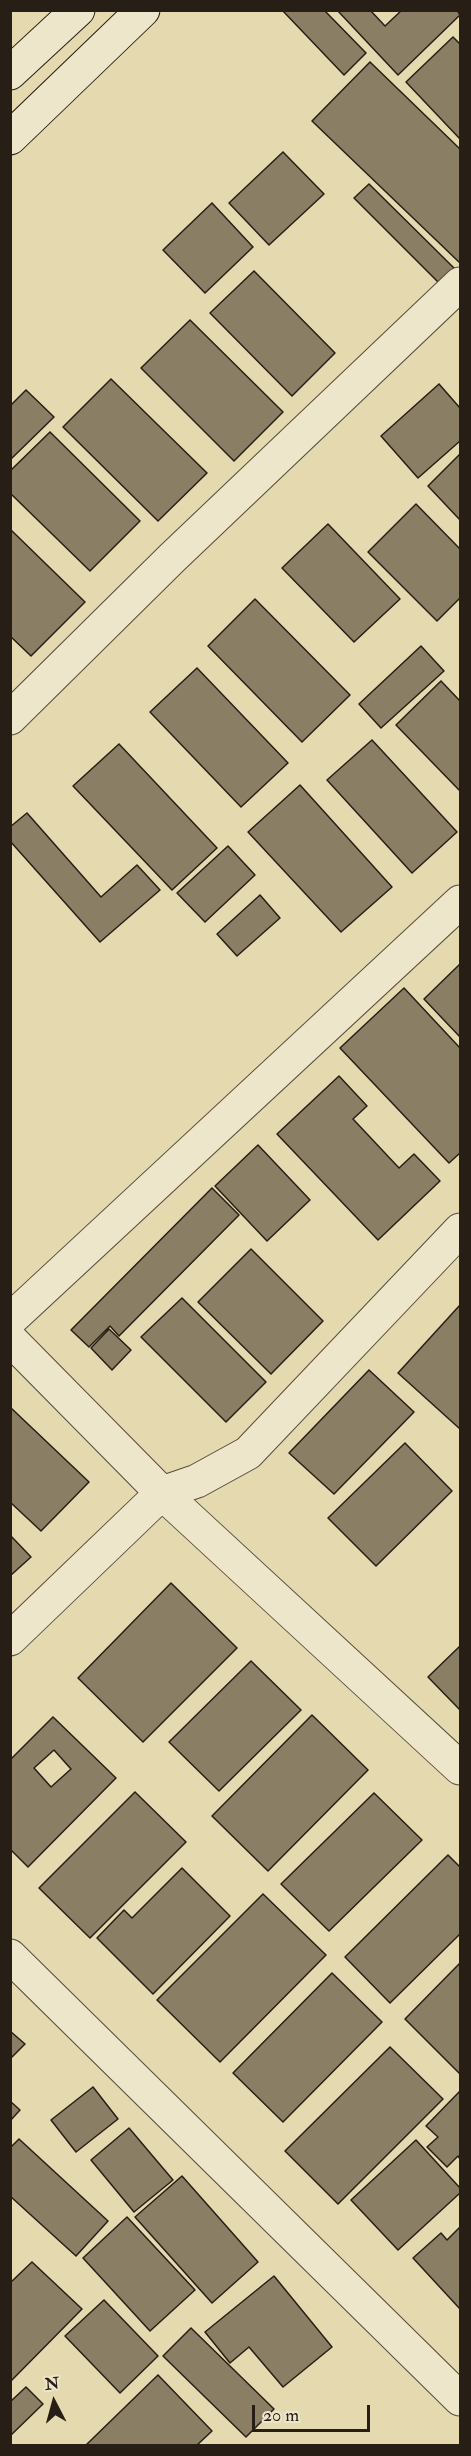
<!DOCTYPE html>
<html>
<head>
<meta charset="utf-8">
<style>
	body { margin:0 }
	#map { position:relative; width:471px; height:2456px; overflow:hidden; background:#e5d9af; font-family:"IM FELL Double Pica",serif }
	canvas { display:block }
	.frame { position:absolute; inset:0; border:12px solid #271e15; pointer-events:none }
	.north { position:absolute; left:24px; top:2372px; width:60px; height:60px; -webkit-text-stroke:4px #eee6cb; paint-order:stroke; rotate:354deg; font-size:16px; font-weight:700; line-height:24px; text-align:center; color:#271e15 }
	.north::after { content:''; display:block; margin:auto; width:21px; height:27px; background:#271e15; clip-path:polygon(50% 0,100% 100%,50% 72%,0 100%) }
	.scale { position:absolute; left:252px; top:2405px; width:118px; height:27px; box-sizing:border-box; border:3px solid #271e15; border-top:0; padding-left:8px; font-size:18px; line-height:21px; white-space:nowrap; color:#271e15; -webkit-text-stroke:4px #eee6cb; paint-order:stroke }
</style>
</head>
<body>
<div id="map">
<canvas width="471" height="2456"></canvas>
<div class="frame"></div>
<div class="north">N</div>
<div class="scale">20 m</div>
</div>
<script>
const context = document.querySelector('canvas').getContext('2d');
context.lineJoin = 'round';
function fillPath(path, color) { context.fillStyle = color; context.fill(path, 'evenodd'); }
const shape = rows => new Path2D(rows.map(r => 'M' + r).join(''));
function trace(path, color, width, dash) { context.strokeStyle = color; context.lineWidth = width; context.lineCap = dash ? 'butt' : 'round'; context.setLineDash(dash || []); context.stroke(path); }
const building = shape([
	[282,10,324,10,366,53,344,75,282,10],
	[337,10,370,10,385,26,402,10,457,10,460,15,398,75,337,10],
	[453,37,460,44,460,139,406,82,453,37],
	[370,62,460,149,460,263,312,121,370,62],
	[283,152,324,194,269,245,229,203,283,152],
	[369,184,454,268,439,283,354,198,369,184],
	[212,203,253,247,205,293,163,250,212,203],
	[254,271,335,353,292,396,210,313,254,271],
	[190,320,283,412,234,461,141,368,190,320],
	[111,379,207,473,158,521,63,427,111,379],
	[439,384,460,408,460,441,418,478,381,436,439,384],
	[26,390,54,417,10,460,10,406,26,390],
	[50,432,140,521,90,571,10,493,10,471,50,432],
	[460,454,460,520,428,486,460,454],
	[416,504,460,549,460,598,437,621,368,552,416,504],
	[328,524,400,599,354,642,282,568,328,524],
	[10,529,85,602,31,656,10,636,10,529],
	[255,599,350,695,302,742,208,646,255,599],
	[421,646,444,671,381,728,359,704,421,646],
	[197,668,288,763,241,807,150,712,197,668],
	[441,681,460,701,460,791,396,725,441,681],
	[372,740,457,832,412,873,327,780,372,740],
	[119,744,217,848,172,890,73,786,119,744],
	[300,785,392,887,341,932,248,832,300,785],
	[27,813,101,897,137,865,160,890,100,942,10,841,10,827,27,813],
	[228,846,255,875,205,922,177,893,228,846],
	[260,895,280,918,237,956,217,934,260,895],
	[460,964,460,1037,424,999,460,964],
	[404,988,460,1048,460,1153,449,1163,340,1048,404,988],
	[339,1076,367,1106,353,1119,399,1168,414,1154,440,1181,378,1240,277,1134,339,1076],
	[258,1145,310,1200,267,1241,215,1186,258,1145],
	[212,1188,239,1215,119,1336,110,1326,89,1347,71,1330,212,1188],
	[251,1249,323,1321,271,1374,198,1302,251,1249],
	[182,1298,266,1382,226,1422,141,1337,182,1298],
	[460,1305,460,1429,398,1373,460,1305],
	[109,1329,131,1350,112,1370,91,1348,109,1329],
	[369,1370,414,1412,334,1494,289,1453,369,1370],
	[10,1407,89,1482,41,1531,10,1502,10,1407],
	[405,1443,452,1491,376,1566,328,1518,405,1443],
	[10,1535,31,1557,10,1576,10,1535],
	[171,1583,237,1648,143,1742,78,1678,171,1583],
	[460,1646,460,1710,428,1677,460,1646],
	[251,1661,301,1710,219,1791,169,1742,251,1661],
	[312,1715,368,1770,268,1871,212,1816,312,1715],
	[53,1717,116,1778,28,1867,10,1849,10,1760,53,1717],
	[54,1750,71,1769,51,1787,34,1768,54,1750],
	[135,1792,186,1842,90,1938,39,1888,135,1792],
	[374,1793,422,1840,329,1931,281,1884,374,1793],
	[448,1855,460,1867,460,1934,390,2003,345,1957,448,1855],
	[182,1868,230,1916,153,1994,97,1938,124,1910,132,1918,182,1868],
	[263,1894,326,1955,220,2062,157,2000,263,1894],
	[460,1963,460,2074,405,2019,460,1963],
	[332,1973,382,2022,283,2122,233,2073,332,1973],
	[10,2031,25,2044,10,2059,10,2031],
	[390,2047,443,2099,338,2204,285,2151,390,2047],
	[93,2087,118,2119,76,2152,51,2120,93,2087],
	[460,2091,460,2159,458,2156,447,2167,427,2147,438,2137,426,2126,460,2091],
	[10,2101,20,2110,10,2121,10,2101],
	[129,2128,173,2180,134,2212,91,2160,129,2128],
	[19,2139,108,2221,76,2256,10,2196,10,2148,19,2139],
	[416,2140,460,2188,460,2193,398,2250,351,2200,416,2140],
	[182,2176,258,2262,212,2303,135,2217,182,2176],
	[127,2217,195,2290,150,2331,83,2258,127,2217],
	[460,2227,460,2309,413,2258,441,2233,447,2240,460,2227],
	[32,2262,82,2309,10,2382,10,2283,32,2262],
	[274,2276,332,2347,283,2387,249,2347,230,2363,205,2332,274,2276],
	[104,2300,158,2356,120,2393,65,2336,104,2300],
	[191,2328,274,2409,246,2437,163,2356,191,2328],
	[158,2375,212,2431,196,2446,85,2446,158,2375],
	[26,2387,43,2404,10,2436,10,2402,26,2387]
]);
const street = shape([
	[10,718,172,558,460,284],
	[10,1320,460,902],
	[10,1339,162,1493,460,1768],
	[10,1639,162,1493,197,1481,248,1453,460,1230],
	[10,1956,460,2399]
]);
const secondary = shape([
	[10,73,78,10],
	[10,138,143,10]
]);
fillPath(building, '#8a7f65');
trace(building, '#271e15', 1.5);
trace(street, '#564d3c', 35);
trace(secondary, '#271e15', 35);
trace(street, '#eee6cb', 33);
trace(secondary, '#eee6cb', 33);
</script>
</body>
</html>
